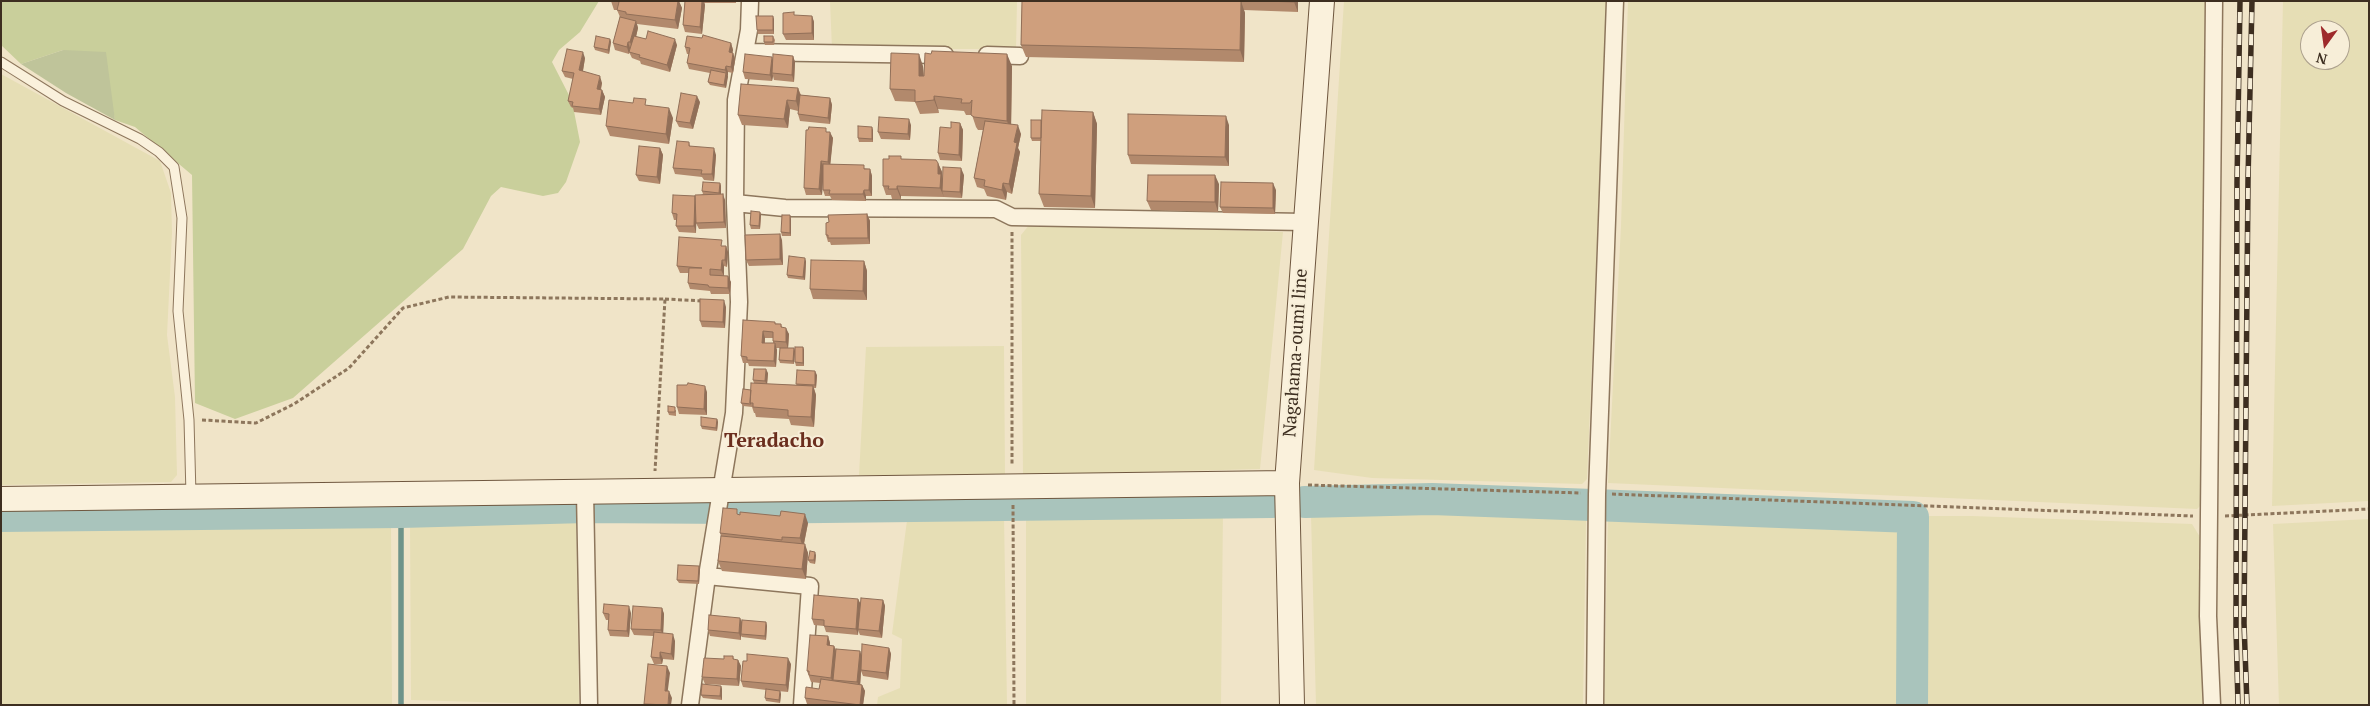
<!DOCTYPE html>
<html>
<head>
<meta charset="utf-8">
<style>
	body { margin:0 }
	#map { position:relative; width:2370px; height:706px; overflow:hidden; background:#f0e4c8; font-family:"PT Serif",serif }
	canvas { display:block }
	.frame { position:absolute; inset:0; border:2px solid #3d2e20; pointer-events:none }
	.north { position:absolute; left:2300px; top:20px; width:50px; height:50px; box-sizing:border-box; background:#f7eed8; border:1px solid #ada18e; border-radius:50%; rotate:194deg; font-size:14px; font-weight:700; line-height:20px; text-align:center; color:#3d2e20 }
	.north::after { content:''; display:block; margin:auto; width:18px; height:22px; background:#9e2a2b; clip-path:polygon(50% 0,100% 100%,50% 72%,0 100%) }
</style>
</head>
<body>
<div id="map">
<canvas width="2370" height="706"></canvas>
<div class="frame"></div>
<div class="north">N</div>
</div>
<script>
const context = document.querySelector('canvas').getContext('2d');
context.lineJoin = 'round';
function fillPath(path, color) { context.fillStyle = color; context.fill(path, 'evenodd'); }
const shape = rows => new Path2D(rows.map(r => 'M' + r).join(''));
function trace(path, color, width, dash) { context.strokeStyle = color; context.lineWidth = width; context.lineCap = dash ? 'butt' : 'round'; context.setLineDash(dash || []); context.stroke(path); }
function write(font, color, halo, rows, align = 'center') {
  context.font = font + ' "PT Serif",serif'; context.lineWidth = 4; context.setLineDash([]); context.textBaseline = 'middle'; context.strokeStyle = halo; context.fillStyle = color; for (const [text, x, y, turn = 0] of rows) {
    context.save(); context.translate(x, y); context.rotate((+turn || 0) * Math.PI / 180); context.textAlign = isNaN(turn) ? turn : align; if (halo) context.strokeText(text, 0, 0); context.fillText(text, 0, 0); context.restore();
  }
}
const farmland = shape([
	[830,1,1017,1,1016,49,832,49],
	[1344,1,1607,1,1587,479,1582,484,1372,478,1314,470],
	[1628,1,2208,1,2202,504,2197,509,1608,483,1621,226],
	[2283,1,2369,1,2369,501,2272,506],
	[2310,30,2340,30,2340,60,2310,60],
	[1,74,160,161,171,193,172,233,167,335,175,397,177,475,171,482,1,485],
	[1030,224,1283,232,1260,469,1023,475,1021,235],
	[1004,346,1005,475,859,475,866,347],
	[1223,509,1221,705,1026,705,1026,513],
	[1391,510,1586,520,1583,705,1316,705,1311,515],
	[908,513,1004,515,1007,705,877,705,878,697,900,688,902,639,892,634],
	[1608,516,1972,516,2192,524,2200,537,2203,705,1604,705],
	[2369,519,2369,705,2279,705,2273,524],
	[576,520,579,705,411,700,410,522],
	[391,523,392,705,1,705,1,529]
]);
const green = shape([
	[1,1,599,1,580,32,559,50,552,62,572,101,580,142,566,182,558,193,543,196,501,187,491,196,463,249,293,398,235,419,195,403,192,175,135,127,115,120,110,94,63,50,21,64,1,45]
]);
const cemetery = shape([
	[63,50,106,52,115,120,66,93,21,64]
]);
const stream = shape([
	[401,512,401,705]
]);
const river = shape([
	[1305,502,1432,499,1913,517,1912,705],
	[1,516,401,512,586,507,735,508,1272,502]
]);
const path = shape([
	[1012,232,1012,466],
	[665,299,703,301],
	[202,420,256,423,294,404,349,368,403,308,449,297,665,299,655,471],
	[1308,485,1581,493],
	[1612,494,2193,516],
	[1013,505,1014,705],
	[2225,516,2369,509]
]);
const lane = shape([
	[1,62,63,101,140,139,159,152,174,167,182,218,178,311,189,420,191,495]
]);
const street = shape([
	[745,52,945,55],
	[987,55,1020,56],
	[735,203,785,208,996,209,1012,217,1305,222],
	[585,492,589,705],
	[707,576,810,586,802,705],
	[690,705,707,576,734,413,739,302,735,203,736,100,749,30,750,1],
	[1595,705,1597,494,1615,1],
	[2212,705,2208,616,2214,1]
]);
const secondary = shape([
	[1,499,1287,483],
	[1292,705,1287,483,1322,1]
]);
const rail = shape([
	[2238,705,2236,629,2237,182,2240,1],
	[2247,705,2244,623,2248,180,2252,1]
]);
const wall = shape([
	[611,1,681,1,679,2,682,8,678,29,637,24,638,28,636,37,646,39,677,45,670,72,641,64,640,61,632,58,629,52,629,54,615,50,613,43,620,17,617,10,614,10],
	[685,1,736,1,736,3,704,3,705,5,702,34,685,32,683,25],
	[1022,1,1298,1,1298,12,1244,10,1245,13,1244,62,1026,57,1021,45],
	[812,16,814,22,814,40,786,40,783,34],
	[774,19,774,34,758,34,757,30],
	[773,36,775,40,774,45,765,45,764,42],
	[610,39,611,42,609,54,595,50,594,47],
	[731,43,733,50,732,53,733,53,735,59,733,73,728,72,726,88,710,85,708,82,710,73,689,69,687,63,689,54,687,54,685,47],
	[793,56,795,62,794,82,774,80,773,76,772,81,745,79,743,72,773,60],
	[585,58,583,71,602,83,601,90,602,90,605,97,601,115,574,112,573,108,571,107,568,101,573,79,565,77,562,71],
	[923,66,924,76,1012,66,1011,124,1021,134,1018,148,1020,152,1012,194,1007,192,1006,200,987,196,984,189,977,187,974,178,983,130,978,130,976,127,972,115,966,115,964,111,938,109,939,113,920,114,915,102,895,101,890,89],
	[798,88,801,95,830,98,832,105,830,124,800,121,798,114,798,111,790,109,788,128,742,125,738,115],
	[700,102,693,129,679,127,676,121],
	[648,105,673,118,669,144,610,136,606,126],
	[1093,112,1097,124,1095,208,1044,207,1039,194,1041,141,1032,141,1031,138,1041,120],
	[960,123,963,130,962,161,940,160,938,153,951,128],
	[911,125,910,140,881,139,878,132],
	[1229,125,1229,166,1131,164,1128,155],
	[873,130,873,142,859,142,858,138],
	[828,132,833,138,830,164,870,169,872,176,872,196,866,196,866,201,832,200,830,196,825,196,823,190,823,174,822,195,806,195,804,188],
	[689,142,690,146,716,155,714,181,704,180,702,177,675,174,673,168],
	[660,148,663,155,660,184,639,181,636,175],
	[902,159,938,163,942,172,942,179,964,175,962,198,944,197,944,196,944,197,901,196,901,199,892,199,891,195,886,195,883,186],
	[720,183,721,186,721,194,725,200,726,228,699,229,696,223,696,220,696,233,679,232,676,226,676,220,674,220,672,213,695,196,695,198,703,194,702,191],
	[1219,184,1218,212,1151,210,1147,201],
	[1276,190,1275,214,1223,213,1220,207],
	[760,212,761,215,760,229,751,229,750,225],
	[867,214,870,221,870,244,831,245,830,242,828,242,826,235],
	[791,219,791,236,782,236,781,232],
	[782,240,783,265,749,266,746,260],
	[724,246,726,246,728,252,727,267,724,266,724,276,731,282,730,294,711,294,710,291,690,289,688,283,689,273,680,273,677,266],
	[806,261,805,280,788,278,787,275],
	[864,261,867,271,867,300,813,299,810,289],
	[726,307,725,328,702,327,700,321],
	[743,320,781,324,782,327,789,334,788,348,794,348,795,351,794,364,780,363,779,360,780,348,776,348,777,350,776,367,749,366,748,363,743,363,741,356],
	[765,338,773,338,773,343,765,343],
	[803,347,804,350,804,366,796,366,795,362],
	[768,373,767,384,797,385,796,384,817,375,816,388,814,388,816,395,814,427,791,425,789,419,756,417,755,413,754,413,752,407,743,406,741,403,751,390,754,383,753,380],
	[707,392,707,415,679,414,677,407],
	[676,410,676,416,669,415,668,412],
	[717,419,718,422,717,431,702,429,701,426],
	[739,515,808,523,804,544,808,553,806,579,722,571,718,561,721,536,720,533],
	[816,555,815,564,810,563,808,560],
	[699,566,700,569,699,584,679,583,677,580],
	[858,599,861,605,883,600,885,606,882,638,860,635,858,630,858,635,826,632,824,626,814,625,812,619],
	[662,608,664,614,663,633,675,641,674,660,663,659,662,664,654,664,651,657,653,636,634,635,631,629],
	[603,613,631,613,629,637,610,636,608,630,609,620,606,620],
	[766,622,767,626,766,640,742,637,741,636,741,640,710,636,708,630,742,623],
	[828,636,830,643,830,645,834,646,836,650,860,651,861,655,889,648,891,654,888,680,863,676,861,671,860,684,862,685,865,691,863,705,813,705,807,704,805,698,819,689,820,683,811,682,807,671],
	[733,656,734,660,738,660,741,666,739,686,705,684,702,677,724,659],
	[791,664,788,692,778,691,780,691,781,694,780,703,766,701,765,698,766,690,743,687,741,681],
	[721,686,722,689,722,700,703,698,701,695]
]);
const shadedWall = shape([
	[678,1,679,1,682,8,678,29,675,20],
	[702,1,704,1,705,5,702,34,700,27],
	[1241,1,1245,13,1244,62,1240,50],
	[1294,1,1298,1,1298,12,1294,2],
	[773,16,774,19,774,34,773,30],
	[812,16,814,22,814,40,812,33],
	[636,21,638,28,633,49,630,42],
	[610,39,611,42,609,54,608,50],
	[675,39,677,45,670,72,667,65],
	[628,42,630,48,629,54,627,47],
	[731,43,733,50,731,59,729,52],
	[583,52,585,58,582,76,579,70],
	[733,53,735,59,733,73,731,67],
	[919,54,923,66,924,89,919,76],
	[1007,54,1012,66,1011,133,1007,121],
	[793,56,795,62,794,82,792,75],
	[772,57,774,63,772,73,773,76,772,81,770,75],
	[726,66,728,72,728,77,725,70],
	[726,73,728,77,726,88,724,85],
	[600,76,602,83,599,96,597,89],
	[798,88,801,97,799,111,796,101],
	[602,90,605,97,601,115,599,109],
	[697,96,700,102,693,129,690,123],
	[934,96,938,109,939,113,934,100],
	[830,98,832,105,830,124,828,118],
	[787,100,790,109,788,128,784,119],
	[669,108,673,118,669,144,666,134],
	[1093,112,1097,124,1095,208,1091,196],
	[1226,116,1229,125,1229,166,1225,157],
	[909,119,911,125,910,140,908,134],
	[960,123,963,130,962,161,959,155],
	[1018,125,1021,134,1018,148,1020,152,1012,194,1009,184,1014,142],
	[872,127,873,130,873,142,872,139],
	[830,132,833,138,830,168,828,162],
	[660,148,663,155,660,184,657,177],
	[714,148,716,155,714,181,712,174],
	[821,161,824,168,822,195,819,189],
	[938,163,942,172,942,177,944,184,942,191,944,197,940,188,938,174],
	[961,168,964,175,962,198,960,192],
	[870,169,872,176,872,196,869,190],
	[1215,175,1219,184,1218,212,1215,202],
	[720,183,721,186,721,196,719,193],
	[1003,183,1007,192,1006,200,1002,190],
	[1273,183,1276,190,1275,214,1273,208],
	[897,186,901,196,901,199,897,189],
	[864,190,866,196,866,201,863,194],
	[723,194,725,200,726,228,724,222],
	[695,196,697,202,696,233,694,226],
	[760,212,761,215,760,229,759,226],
	[867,214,870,221,870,244,868,238],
	[790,215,791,219,791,236,790,233],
	[780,234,782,240,783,265,780,259],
	[726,246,728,252,727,267,725,260],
	[805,258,806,261,805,280,803,277],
	[722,260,724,266,724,276,721,270],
	[864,261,867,271,867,300,863,291],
	[728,276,731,282,730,294,728,288],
	[724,300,726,307,725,328,723,322],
	[786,328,789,334,788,349,786,342],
	[763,331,765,338,764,349,762,343],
	[775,343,777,350,776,367,774,361],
	[803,347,804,350,804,366,803,363],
	[794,348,795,351,794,364,793,361],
	[766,369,768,373,767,385,765,381],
	[815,371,817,375,816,388,815,385],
	[705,386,707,392,707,415,704,409],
	[813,386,816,395,814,427,811,417],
	[717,419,718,422,717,431,716,428],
	[805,514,808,523,803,548,800,538],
	[805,544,808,553,806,579,802,569],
	[815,552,816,555,815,564,814,560],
	[699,566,700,569,699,584,698,581],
	[858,599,861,605,858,635,856,629],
	[883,600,885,606,882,638,879,631],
	[629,606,631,613,629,637,627,631],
	[662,608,664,614,663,637,661,630],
	[740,618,743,624,741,634,741,640,739,633],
	[766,622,767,626,766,640,765,636],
	[673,634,675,641,674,660,671,654],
	[828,636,830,643,829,652,827,645],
	[834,646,836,652,833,684,831,678],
	[889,648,891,654,888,680,886,673],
	[860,651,862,657,860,688,857,682],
	[660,652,663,659,662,664,660,658],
	[788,658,791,664,788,692,786,685],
	[738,660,741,666,739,686,737,679],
	[667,666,670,673,667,697,665,691],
	[862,685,865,691,863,705,860,705],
	[721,686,722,689,722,700,720,696],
	[669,691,672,698,671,705,668,705],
	[780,691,781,694,780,703,779,700]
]);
const building = shape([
	[616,1,678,1,675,20,626,14,626,12,617,10,619,2,616,1],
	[685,1,702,1,700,27,683,25,685,1],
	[1022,1,1241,1,1240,50,1021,45,1022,1],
	[1263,1,1294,1,1294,2,1263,1],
	[794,12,794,15,812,16,812,33,783,34,783,13,794,12],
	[756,16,773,16,773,30,757,30,756,16],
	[620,17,636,21,630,42,628,42,627,47,613,43,620,17],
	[648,31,675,39,667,65,639,57,640,55,629,52,634,36,646,39,648,31],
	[703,35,731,43,729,52,733,53,731,67,726,66,725,70,687,63,690,48,685,47,687,36,702,38,703,35],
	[596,36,610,39,608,50,594,47,596,36],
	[764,36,773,36,773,42,764,42,764,36],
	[567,49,583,52,579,70,600,76,597,89,602,90,599,109,572,106,573,102,568,101,574,73,562,71,567,49],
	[932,51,1007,54,1007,121,974,117,971,115,972,100,970,103,961,103,962,99,934,96,934,100,915,102,915,90,890,89,891,53,919,54,919,76,924,76,925,53,931,54,932,51],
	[745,54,772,57,770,75,743,72,745,54],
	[773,54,793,56,792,75,772,73,773,54],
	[711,70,726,73,724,85,708,82,711,70],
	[741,84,798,88,796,101,787,100,784,119,738,115,741,84],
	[681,93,697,96,690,123,676,121,681,93],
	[800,95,830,98,828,118,798,114,800,95],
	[634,98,646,99,645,105,669,108,666,134,606,126,609,100,633,103,634,98],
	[1042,110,1093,112,1091,196,1039,194,1042,110],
	[1128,114,1226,116,1225,157,1128,155,1128,114],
	[879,117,909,119,908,134,878,132,879,117],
	[1031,120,1041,120,1041,138,1031,138,1031,120],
	[985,121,1018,125,1014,142,1017,143,1009,184,1003,183,1002,190,984,186,985,180,974,178,985,121],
	[951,122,960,123,959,155,938,153,940,127,951,128,951,122],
	[858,126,872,127,872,139,858,138,858,126],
	[809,127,826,128,826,132,830,132,828,162,821,161,819,189,804,188,806,130,808,130,809,127],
	[677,141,689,142,689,146,714,148,712,174,701,174,702,170,673,168,677,141],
	[639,146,660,148,657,177,636,175,639,146],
	[889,156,901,156,901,159,936,160,938,163,938,174,941,174,940,188,897,186,897,189,888,189,889,186,883,186,883,159,889,159,889,156],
	[823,164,864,165,864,169,870,169,869,190,864,190,863,194,829,194,830,190,823,190,823,164],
	[943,167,961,168,960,192,942,191,943,167],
	[1148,175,1215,175,1215,202,1147,201,1148,175],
	[703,182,720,183,719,193,702,191,703,182],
	[1221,182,1273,183,1273,208,1220,207,1221,182],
	[723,194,724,222,696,223,695,195,723,194],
	[673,195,695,196,694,226,676,226,677,214,672,213,673,195],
	[751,211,760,212,759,226,750,225,751,211],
	[867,214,868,238,828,238,828,235,826,235,826,223,829,222,828,215,867,214],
	[782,215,790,215,790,233,781,232,782,215],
	[780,234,780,259,746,260,745,235,780,234],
	[679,237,722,240,721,246,726,246,725,260,722,260,721,270,710,269,710,275,728,276,728,288,709,287,708,285,688,283,689,268,702,268,677,266,679,237],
	[789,256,805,258,803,277,787,275,789,256],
	[811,260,864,261,863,291,810,289,811,260],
	[700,299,724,300,723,322,700,321,700,299],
	[743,320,775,322,775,324,781,324,781,327,786,328,786,342,773,341,773,332,763,331,762,343,775,343,774,361,747,360,747,357,741,356,743,320],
	[795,347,803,347,803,363,795,362,795,347],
	[780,348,794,348,793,361,779,360,780,348],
	[754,369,766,369,765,381,753,380,754,369],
	[797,370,815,371,815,385,796,384,797,370],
	[688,383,705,386,704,409,677,407,677,385,687,385,688,383],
	[751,383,813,386,811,417,788,416,788,410,753,407,753,403,750,403,751,383],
	[743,389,751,390,750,403,751,404,741,403,743,389],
	[668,406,675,407,675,412,668,412,668,406],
	[701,417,717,419,716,428,701,426,701,417],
	[723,508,737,509,737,514,740,515,740,512,780,516,781,511,805,514,800,538,782,537,782,540,720,533,723,508],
	[721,536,805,544,802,569,718,561,721,536],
	[810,551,815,552,814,560,808,560,810,551],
	[678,565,699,566,698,581,677,580,678,565],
	[814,595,858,599,856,629,824,626,824,620,812,619,814,595],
	[861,598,883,600,879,631,858,629,861,598],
	[604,604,629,606,627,631,608,630,609,614,603,613,604,604],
	[633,606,662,608,661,630,631,629,633,606],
	[709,615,740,618,739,633,708,630,709,615],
	[742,620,766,622,765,636,741,634,742,620],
	[654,632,673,634,671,654,660,652,660,658,651,657,654,632],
	[810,635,828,636,827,645,834,646,831,678,809,675,809,671,807,671,810,635],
	[862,644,889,648,886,673,861,670,862,644],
	[836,649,860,651,857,682,833,680,836,649],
	[747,654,788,658,786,685,741,681,743,661,747,661,747,654],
	[724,656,733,656,733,659,738,660,737,679,702,677,704,658,724,659,724,656],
	[648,664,667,666,665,691,669,691,668,705,644,704,648,664],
	[821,679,862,685,860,705,805,698,806,687,819,689,821,679],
	[702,684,721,686,720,696,701,695,702,684],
	[766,689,780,691,779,700,765,698,766,689]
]);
const streetNames = [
	["Nagahama-oumi line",1296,353,-86]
];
const quarterNames = [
	["Teradacho",774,441]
];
fillPath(farmland, '#e6deb5');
fillPath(green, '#c9cf9b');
fillPath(cemetery, '#bfc49a');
trace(stream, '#6f938a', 5.5);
trace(river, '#a9c4bc', 32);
trace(lane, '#8d765c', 11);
trace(street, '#8d765c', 19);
trace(secondary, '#6f573f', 26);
trace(path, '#8d765c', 3, [4, 2.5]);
trace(lane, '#faf1dc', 9);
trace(street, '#faf1dc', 16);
trace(secondary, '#faf1dc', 24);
trace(rail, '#3d2e20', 5.5);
trace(rail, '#f7eed8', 4, [11]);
fillPath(wall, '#b2896c');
fillPath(shadedWall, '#916f58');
fillPath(building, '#cf9f7d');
trace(building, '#916f58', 1);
write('18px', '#3d2e20', '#f7eed8', streetNames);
write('bold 20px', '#6b2e1e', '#f7eed8', quarterNames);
</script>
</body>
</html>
